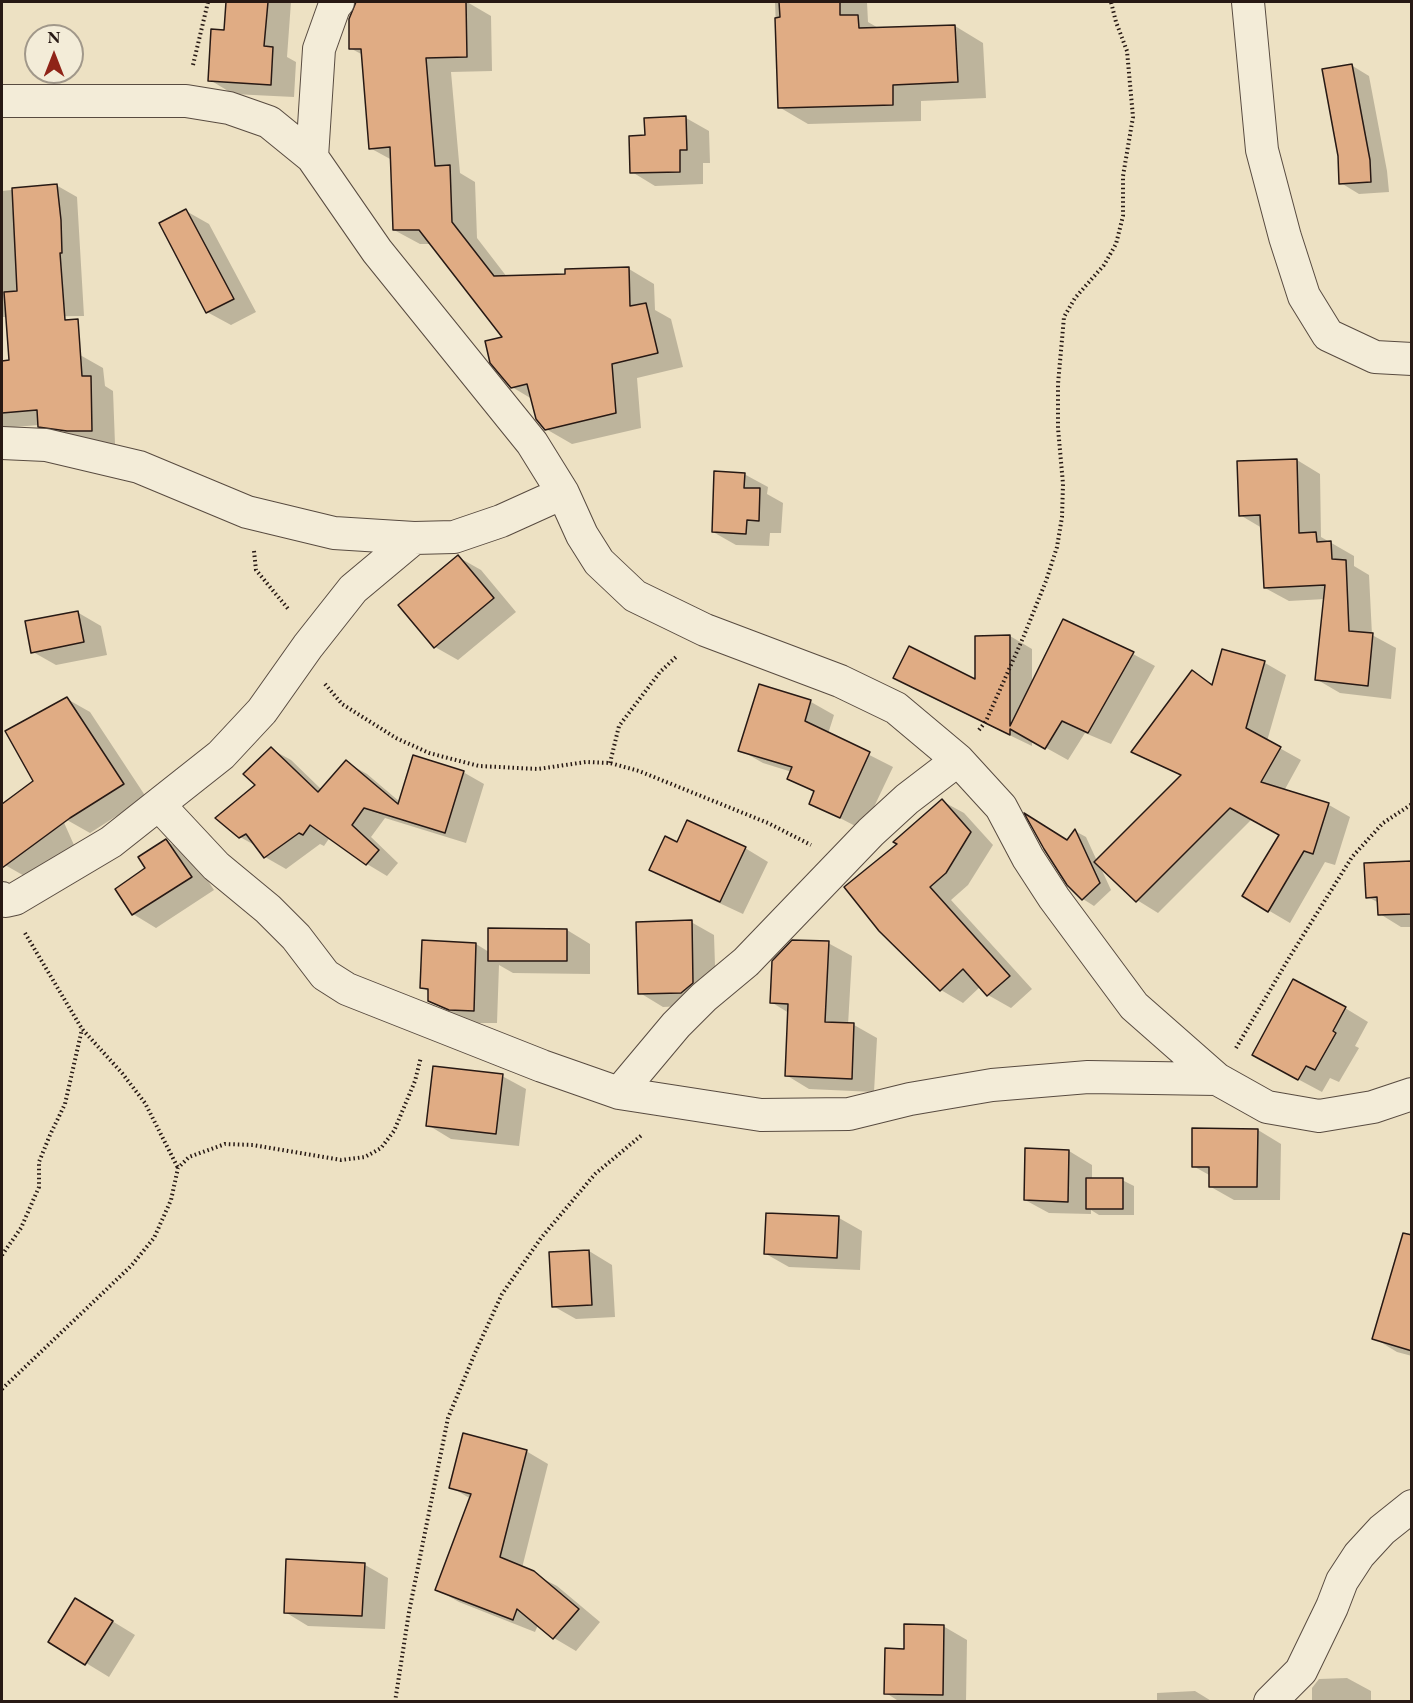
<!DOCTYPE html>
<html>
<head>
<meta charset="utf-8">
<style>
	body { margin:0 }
	#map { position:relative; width:1413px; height:1703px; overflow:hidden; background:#ede1c3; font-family:"EB Garamond",serif }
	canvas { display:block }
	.frame { position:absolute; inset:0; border:3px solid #271914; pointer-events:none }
	.north { position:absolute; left:24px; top:24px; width:60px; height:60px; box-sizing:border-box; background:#f3ecd8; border:2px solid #a1988a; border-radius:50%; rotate:0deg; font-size:16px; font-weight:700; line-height:24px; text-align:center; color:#271914 }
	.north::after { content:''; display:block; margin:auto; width:21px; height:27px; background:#8f2418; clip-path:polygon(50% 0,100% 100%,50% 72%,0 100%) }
</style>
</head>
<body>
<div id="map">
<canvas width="1413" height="1703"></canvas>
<div class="frame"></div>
<div class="north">N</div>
</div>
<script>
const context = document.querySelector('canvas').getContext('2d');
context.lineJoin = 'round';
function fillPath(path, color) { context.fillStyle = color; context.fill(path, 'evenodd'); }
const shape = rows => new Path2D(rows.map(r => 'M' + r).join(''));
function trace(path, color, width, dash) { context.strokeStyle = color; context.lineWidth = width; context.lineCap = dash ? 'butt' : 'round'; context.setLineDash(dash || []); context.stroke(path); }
const shadow = shape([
	[228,2,291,2,287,57,296,62,294,97,233,94,210,80,226,32],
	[467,2,491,16,492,71,451,72,460,173,475,182,477,238,507,277,567,275,629,269,654,284,655,310,671,319,683,367,637,378,641,428,572,444,546,429,532,399,512,387,505,338,432,244,420,244,394,230,392,160,370,148,363,55,350,48,357,3],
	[775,2,867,2,868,22,880,29,955,26,983,43,986,98,921,101,921,121,808,124,779,107],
	[1351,65,1369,76,1387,171,1389,192,1359,194,1341,183],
	[686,118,709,131,710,163,703,163,703,184,655,186,632,172,646,137],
	[56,185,77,197,84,316,2,317,2,191],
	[186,211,209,224,256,312,231,325,207,312],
	[80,355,103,368,105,386,113,391,115,444,92,444,63,439,39,425,2,428,2,362],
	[1297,460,1320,474,1321,537,1354,556,1354,566,1369,575,1372,635,1396,648,1391,699,1340,693,1316,679,1325,599,1289,601,1265,588,1262,528,1240,515],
	[744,474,768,487,767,494,783,503,781,533,770,533,769,546,736,545,713,532],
	[458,557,481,570,516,612,458,660,435,647],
	[77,612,101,626,107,655,56,665,33,652],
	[1064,621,1133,654,1155,666,1111,744,1085,733,1068,760,1032,740,1032,746,916,690,894,678,977,682,1010,636,1032,649,1032,686],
	[1223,651,1265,663,1286,675,1267,741,1301,760,1284,791,1329,805,1350,817,1335,865,1325,862,1290,923,1244,896,1280,834,1252,819,1158,913,1137,900,1099,864,1111,890,1094,906,1083,899,1067,841,1075,831,1086,837,1097,861,1182,776,1133,752,1192,672,1214,685],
	[760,686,811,702,834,715,828,734,893,767,863,830,811,803,815,793,789,778,792,772,763,763,740,750],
	[67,699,90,712,146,797,90,833,67,820],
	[271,749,291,760,322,790,346,762,367,774,400,802,463,772,484,784,466,843,385,818,371,837,398,863,387,876,367,864,330,837,324,846,320,844,286,869,265,857,258,847,240,837],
	[30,785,53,798,74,845,28,878,5,865,2,860,2,806],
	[942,801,964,813,993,845,968,885,951,900,1032,989,1011,1008,988,995,981,986,963,1003,941,990,880,930,899,845],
	[166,841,190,854,214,890,156,928,133,914,147,869],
	[745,848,768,862,743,914,674,882,651,869],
	[1412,862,1412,927,1401,927,1380,914,1379,903,1368,897],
	[691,922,714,935,716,996,704,1005,663,1007,640,993],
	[567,930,590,944,590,974,513,973,499,965,497,1023,474,1023,453,1014,429,1001,429,992,422,987,476,944,489,952],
	[828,943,852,956,848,1025,854,1025,877,1038,874,1092,809,1089,786,1075,789,1013,771,1002],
	[1345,1008,1368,1022,1355,1046,1359,1048,1339,1082,1330,1078,1322,1092,1277,1068],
	[502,1076,526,1089,519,1146,451,1139,428,1125],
	[1258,1130,1281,1144,1280,1200,1234,1200,1211,1187,1211,1176,1193,1166],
	[1026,1150,1069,1151,1092,1165,1092,1180,1122,1180,1134,1186,1134,1215,1099,1215,1091,1210,1091,1214,1049,1213,1025,1200],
	[839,1218,862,1231,860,1270,789,1267,766,1254],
	[589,1251,612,1265,615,1317,576,1319,553,1306],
	[1412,1277,1412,1356,1397,1352,1374,1338],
	[526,1451,548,1464,522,1568,557,1586,600,1622,576,1651,554,1638,538,1625,535,1632,459,1602,436,1589,471,1499,451,1487],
	[365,1565,388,1578,385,1629,308,1626,285,1612],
	[99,1613,135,1635,109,1677,50,1641],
	[943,1626,967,1640,966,1702,900,1702,886,1693],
	[1347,1678,1371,1691,1371,1701,1411,1702,1312,1702,1312,1688,1319,1679],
	[1195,1691,1213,1702,1157,1702,1157,1693]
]);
const building = shape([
	[226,2,268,2,264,46,273,47,271,85,208,81,211,29,224,30,226,2],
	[356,2,466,2,467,57,426,58,435,166,450,165,452,222,494,276,565,274,565,269,629,267,630,306,646,303,658,353,612,364,616,413,545,430,536,419,527,384,511,388,490,363,485,341,502,337,419,230,393,230,390,147,369,149,361,49,349,49,349,19,356,2],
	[779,2,840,2,840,15,858,15,859,28,955,25,958,82,893,85,893,105,778,108,775,18,780,17,779,2],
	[1352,64,1370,160,1371,182,1339,184,1338,156,1322,69,1352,64],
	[686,116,687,150,680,150,680,172,630,173,629,136,645,135,644,118,686,116],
	[57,184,61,220,62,253,60,253,65,320,78,319,82,376,91,376,92,431,67,431,38,427,37,410,2,413,2,361,9,360,4,292,17,291,12,188,57,184],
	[186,209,234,299,206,313,159,223,186,209],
	[1297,459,1299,533,1316,532,1317,542,1331,541,1332,559,1346,560,1349,631,1373,633,1368,686,1315,680,1325,585,1264,588,1260,515,1239,516,1237,461,1297,459],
	[714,471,745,473,744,488,760,488,759,521,747,520,746,534,712,532,714,471],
	[458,555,494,598,434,648,398,605,458,555],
	[78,611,84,642,31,653,25,621,78,611],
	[1063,619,1134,652,1088,733,1062,721,1045,749,1010,729,1010,735,893,678,909,646,975,679,975,636,1010,635,1010,726,1063,619],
	[1222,649,1265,661,1246,728,1281,747,1261,782,1329,803,1313,854,1304,851,1268,912,1242,896,1279,835,1230,808,1136,902,1094,862,1181,775,1131,752,1192,670,1212,685,1222,649],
	[759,684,811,700,805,721,870,752,840,818,809,804,814,791,787,779,792,767,738,751,759,684],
	[67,697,124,784,70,818,2,868,2,804,33,781,5,731,67,697],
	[271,747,318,792,346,760,398,804,413,755,464,771,445,833,364,808,352,825,379,850,366,865,310,825,303,835,299,833,264,858,246,834,239,838,215,818,255,785,243,774,271,747],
	[942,799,971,832,946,873,930,887,1010,976,987,996,963,969,940,991,879,931,844,887,897,844,893,842,942,799],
	[1024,813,1067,840,1075,829,1100,883,1082,900,1067,885,1044,849,1024,813],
	[687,820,746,847,720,902,649,870,665,836,677,842,687,820],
	[166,839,192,877,132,915,115,889,145,868,138,857,166,839],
	[1412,861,1412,914,1378,915,1377,897,1366,898,1364,863,1412,861],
	[692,920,693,983,681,993,638,994,636,922,692,920],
	[488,928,567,929,567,961,488,961,488,928],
	[422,940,476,943,474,1011,449,1010,428,1001,428,989,420,988,422,940],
	[792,940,829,941,825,1022,854,1023,852,1079,785,1076,788,1004,770,1003,772,961,792,940],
	[1293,979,1346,1007,1333,1031,1336,1033,1315,1070,1306,1066,1298,1080,1252,1055,1293,979],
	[433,1066,503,1074,496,1134,426,1126,433,1066],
	[1192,1128,1258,1129,1257,1187,1209,1187,1209,1167,1192,1167,1192,1128],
	[1025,1148,1069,1150,1068,1202,1024,1200,1025,1148],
	[1086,1178,1123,1178,1123,1209,1086,1209,1086,1178],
	[766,1213,839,1216,837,1258,764,1254,766,1213],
	[1403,1233,1412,1235,1412,1351,1372,1339,1403,1233],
	[589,1250,592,1305,552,1307,549,1252,589,1250],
	[463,1433,527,1450,500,1557,534,1571,579,1609,553,1639,517,1609,513,1620,435,1590,471,1494,449,1488,463,1433],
	[286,1559,365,1563,362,1616,284,1613,286,1559],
	[75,1598,113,1621,85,1665,48,1642,75,1598],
	[904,1624,944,1625,943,1695,884,1694,885,1648,904,1649,904,1624]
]);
const path = shape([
	[193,65,208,2],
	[254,551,256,570,289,610],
	[325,684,342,704,396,738,429,753,479,766,538,769,586,762,610,763,639,771,768,823,811,845],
	[979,730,986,721,1023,638,1046,581,1057,547,1062,517,1063,484,1058,428,1058,384,1064,317,1075,298,1104,265,1116,244,1123,216,1123,176,1133,117,1127,51,1116,22,1111,2],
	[610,763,619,726,660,672,676,657],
	[25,933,82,1029,122,1073,145,1103,178,1168],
	[1236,1048,1289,958,1352,857,1383,823,1412,804],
	[2,1255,21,1228,39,1187,39,1162,50,1135,65,1104,82,1029],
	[2,1389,131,1266,154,1238,171,1200,178,1168,189,1157,225,1144,253,1145,341,1160,365,1157,381,1148,394,1131,415,1081,421,1057],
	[395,1702,409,1612,448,1418,475,1353,502,1294,541,1238,595,1174,643,1134]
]);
const minor = shape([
	[1248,2,1262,150,1285,237,1304,296,1328,335,1375,357,1412,359],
	[2,101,186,101,229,108,269,122,312,157,377,251,532,443,563,493,582,535,599,562,635,596,705,630,840,681,896,708,958,760,1001,807,1028,858,1054,898,1134,1006,1217,1079,1267,1107,1319,1116,1373,1107,1412,1094],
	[312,157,319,49,334,7,338,2],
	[2,443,46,445,139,467,247,512,334,533,414,538,454,537,501,521,563,493],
	[159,805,216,866,268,909,296,937,325,975,347,989,542,1066,619,1093,761,1115,849,1114,910,1099,992,1085,1088,1077,1217,1079],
	[2,898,6,901,15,899,111,842,221,755,262,711,308,646,353,589,414,538],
	[619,1093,676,1025,704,997,746,962,871,832,907,799,958,760],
	[1270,1702,1301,1671,1332,1607,1342,1581,1359,1555,1382,1530,1412,1506]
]);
fillPath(shadow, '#0003');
fillPath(building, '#e0ac84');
trace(building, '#271914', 1.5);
trace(minor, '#584b40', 34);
trace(path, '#271914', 4, [1.5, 3]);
trace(minor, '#f3ecd8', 32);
</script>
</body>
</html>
